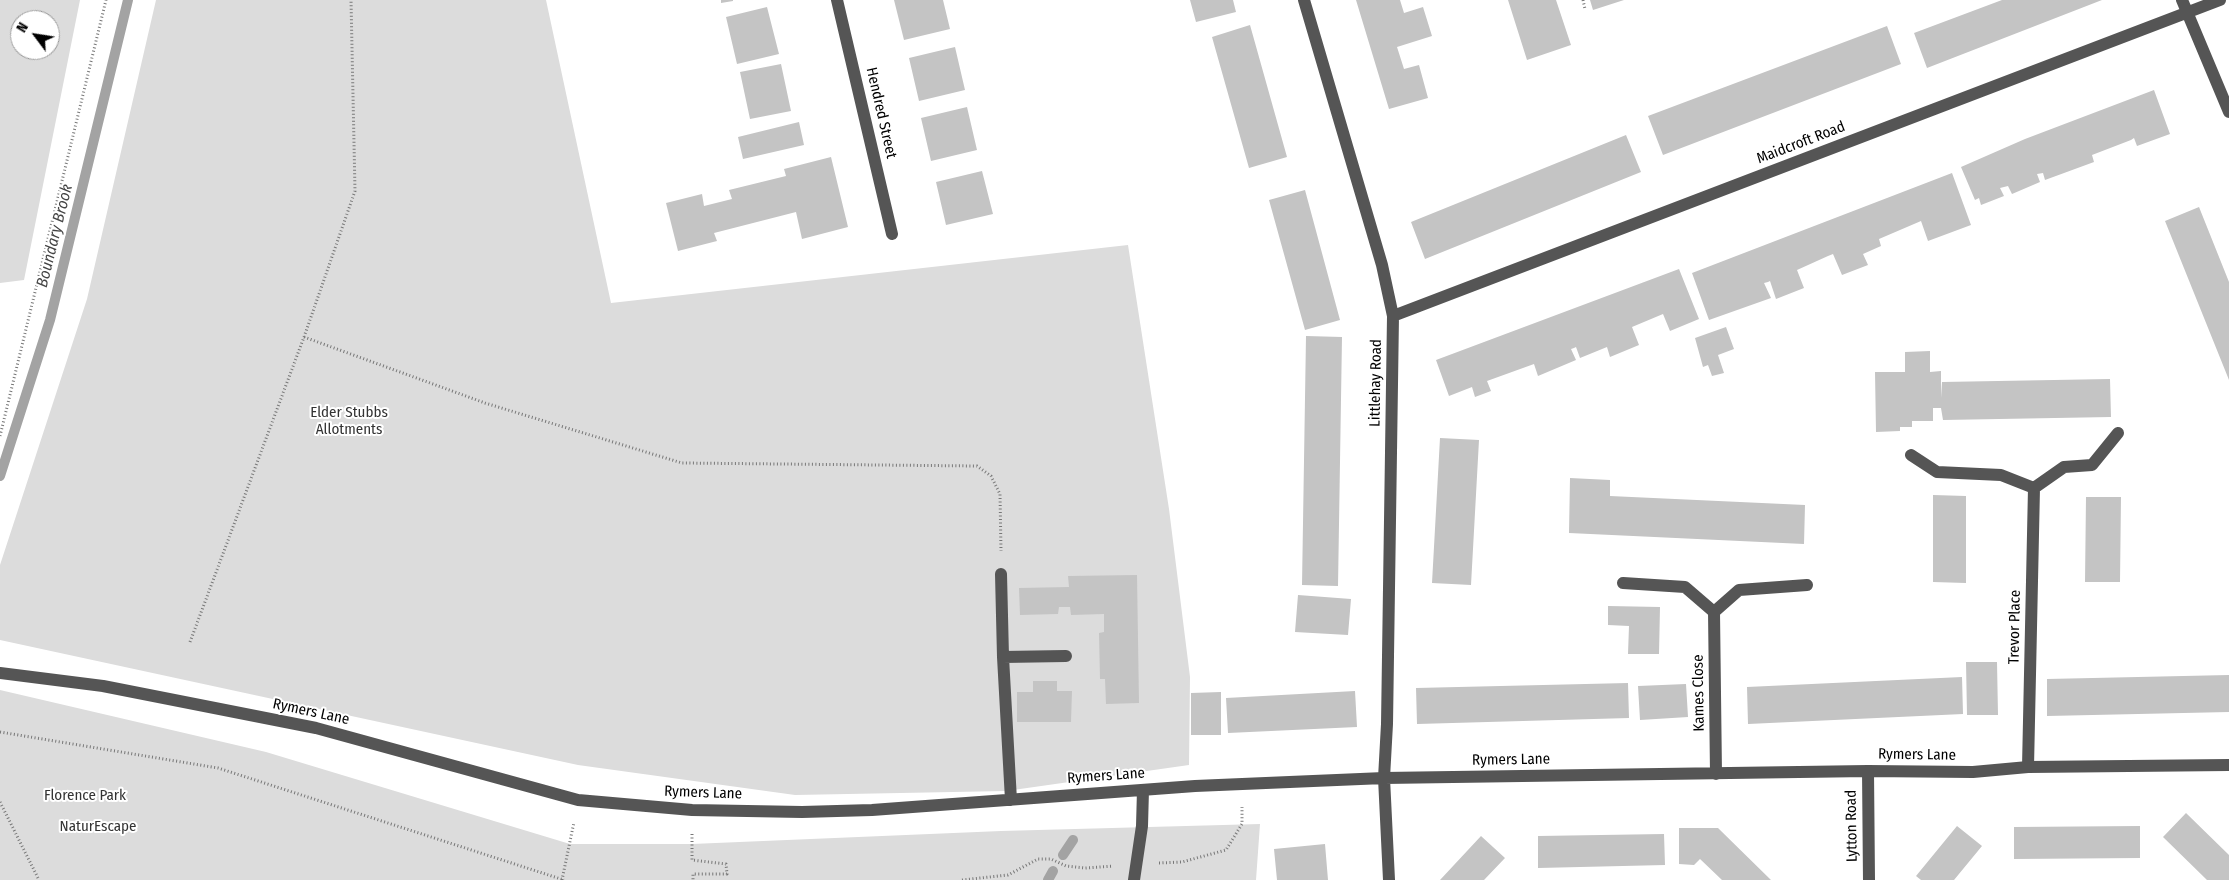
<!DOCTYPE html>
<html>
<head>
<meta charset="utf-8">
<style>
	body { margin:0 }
	#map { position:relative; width:2229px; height:880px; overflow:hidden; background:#fff; font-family:"Fira Sans Condensed",sans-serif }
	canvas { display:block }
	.north { position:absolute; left:10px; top:10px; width:50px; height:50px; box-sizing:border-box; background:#fff; border:1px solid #999; border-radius:50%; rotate:301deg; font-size:14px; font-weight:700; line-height:20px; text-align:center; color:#000 }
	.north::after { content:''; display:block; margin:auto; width:18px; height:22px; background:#000; clip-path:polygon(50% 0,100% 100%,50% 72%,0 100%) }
</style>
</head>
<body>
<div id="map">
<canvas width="2229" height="880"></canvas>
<div class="north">N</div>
</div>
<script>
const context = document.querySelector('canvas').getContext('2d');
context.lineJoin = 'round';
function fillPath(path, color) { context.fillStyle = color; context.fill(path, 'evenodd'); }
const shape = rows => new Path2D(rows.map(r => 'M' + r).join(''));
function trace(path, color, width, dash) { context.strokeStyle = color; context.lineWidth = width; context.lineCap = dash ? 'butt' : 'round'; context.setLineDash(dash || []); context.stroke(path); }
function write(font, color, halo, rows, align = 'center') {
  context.font = font + ' "Fira Sans Condensed",sans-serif'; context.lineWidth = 4; context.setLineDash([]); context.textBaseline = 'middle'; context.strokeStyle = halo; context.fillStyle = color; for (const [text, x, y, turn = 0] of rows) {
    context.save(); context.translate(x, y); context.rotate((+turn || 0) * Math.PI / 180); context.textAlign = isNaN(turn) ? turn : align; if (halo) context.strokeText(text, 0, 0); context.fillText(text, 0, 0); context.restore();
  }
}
const green = shape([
	[0,0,80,0,24,280,0,283],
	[20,20,50,20,50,50,20,50],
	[156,0,546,0,611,303,1128,245,1169,509,1190,677,1189,765,1006,791,795,795,578,765,0,640,0,565,87,299],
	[0,690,266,752,570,844,692,844,1001,831,1260,824,1256,880,0,880]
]);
const stream = shape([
	[0,476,50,320,128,0],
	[1063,855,1073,840],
	[1048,880,1053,871]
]);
const building = shape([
	[721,0,733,0,733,1,721,3],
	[894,0,943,0,950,29,904,40],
	[1190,0,1233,0,1236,12,1196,22],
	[1356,0,1400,0,1404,13,1423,7,1432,36,1397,47,1404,69,1419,65,1428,98,1389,109],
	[1508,0,1556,0,1571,45,1527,60],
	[1590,0,1624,0,1593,10],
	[2002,0,2102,0,1927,68,1914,33],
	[767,7,779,54,737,64,726,17],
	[1250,25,1287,157,1249,168,1212,37],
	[1887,26,1901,64,1663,155,1648,116],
	[955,47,965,90,919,101,909,58],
	[781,64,791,111,750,119,740,72],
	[2154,90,2170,134,2137,146,2134,138,2131,140,2092,155,2094,162,2045,180,2043,173,2037,174,2040,182,2012,194,2008,186,2000,188,2004,196,1981,205,1979,198,1975,200,1961,167,2025,139],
	[967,107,977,150,931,161,921,118],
	[799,122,804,145,743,159,738,137],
	[1626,135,1641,172,1425,259,1411,222],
	[831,157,848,227,802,239,796,212,714,233,717,241,678,251,666,203,702,194,704,206,732,199,729,190,786,176,784,169],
	[982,171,993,214,946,225,936,182],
	[1952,173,1971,225,1928,241,1921,221,1879,239,1881,246,1863,254,1868,265,1842,275,1833,254,1828,256,1797,270,1804,288,1776,299,1770,281,1768,282,1764,283,1771,298,1709,320,1692,273],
	[1305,190,1340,320,1305,330,1269,200],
	[2199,207,2229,282,2229,380,2165,221],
	[1679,269,1699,319,1670,331,1663,314,1632,327,1639,345,1610,357,1607,347,1580,358,1576,347,1574,348,1571,349,1576,360,1538,376,1534,364,1487,381,1491,391,1475,397,1472,387,1449,396,1436,360],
	[1726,327,1734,349,1718,355,1724,373,1712,376,1708,365,1703,367,1695,338],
	[1306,336,1342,337,1338,586,1302,585],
	[1930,351,1930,372,1941,371,1941,398,1942,382,2110,379,2111,417,1943,420,1941,408,1933,408,1933,421,1912,421,1912,427,1900,427,1900,431,1876,432,1875,372,1905,372,1905,352],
	[1440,438,1479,440,1471,585,1432,583],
	[1570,478,1610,480,1610,496,1805,505,1804,544,1569,533],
	[1933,495,1966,496,1966,583,1933,582],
	[2086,497,2121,497,2120,582,2085,582],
	[1137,575,1139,703,1106,704,1105,679,1100,679,1099,633,1104,632,1104,614,1071,615,1070,607,1059,607,1058,614,1020,615,1019,588,1069,587,1068,576],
	[1298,595,1351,599,1348,635,1295,632],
	[1608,606,1660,607,1659,654,1628,654,1629,626,1608,625],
	[1966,662,1997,662,1998,715,1967,715],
	[2229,675,2229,712,2047,716,2047,679],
	[1962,677,1963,714,1748,724,1747,687],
	[1033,681,1057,681,1057,691,1072,691,1071,722,1017,722,1017,692,1033,692],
	[1628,683,1629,718,1417,724,1416,688],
	[1686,684,1688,717,1640,720,1638,686],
	[1355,691,1357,727,1228,733,1226,698],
	[1221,692,1221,735,1191,735,1191,693],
	[2186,813,2229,855,2229,880,2207,880,2163,837],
	[1957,826,1982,846,1954,880,1921,880,1916,876],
	[2140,826,2140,858,2014,859,2014,827],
	[1679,828,1718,828,1771,880,1722,880,1700,859,1694,865,1679,864],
	[1664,834,1665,865,1538,868,1538,836],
	[1481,836,1505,858,1484,880,1440,880],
	[1325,844,1328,880,1277,880,1274,849]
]);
const path = shape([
	[1583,0,1585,9],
	[304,337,485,403,682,463,977,466,991,476,1000,494,1001,551],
	[0,436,106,0],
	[190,642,304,337,355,191,351,0],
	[0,732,218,768,564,880],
	[0,802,39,880],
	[692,834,692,860,726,864,727,874,693,874,693,880],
	[1159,863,1182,862,1226,850,1242,824,1242,807],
	[562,880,574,822],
	[962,880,1008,875,1038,859,1051,859,1066,866,1085,868,1113,866]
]);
const minor = shape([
	[837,0,892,234],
	[1304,0,1382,265,1393,316,1387,724,1384,778,1389,880],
	[2182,0,2229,112],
	[1393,316,2220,0],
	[1911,455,1937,472,2001,475,2034,488,2064,467,2092,465,2118,433],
	[1001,574,1003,657,1011,800],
	[1623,583,1685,587,1714,612,1739,590,1807,585],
	[1714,612,1716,774],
	[1003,657,1066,656],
	[0,673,103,686,316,728,578,800,692,810,802,812,872,810,1195,786,1384,778,1868,771,1973,772,2028,767,2229,765],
	[2028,767,2034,488],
	[1868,771,1869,880],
	[1134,880,1142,826,1143,790]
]);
const streetNames = [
	["Hendred Street",881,113,77],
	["Maidcroft Road",1801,143,-21],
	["Littlehay Road",1376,383,-89],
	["Trevor Place",2015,627,-89],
	["Kames Close",1699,693,-91],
	["Rymers Lane",311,712,12],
	["Rymers Lane",1917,755,1],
	["Rymers Lane",1511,760,-1],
	["Rymers Lane",1106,776,-4],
	["Rymers Lane",703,793,2],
	["Lytton Road",1852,826,-91]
];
const parkNames = [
	["Elder Stubbs",349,413],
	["Allotments",349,430],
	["Florence Park",85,796],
	["NaturEscape",98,827]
];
const waterNames = [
	["Boundary Brook",55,236,-76]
];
fillPath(green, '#dcdcdc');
trace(stream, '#a3a3a3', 10);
fillPath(building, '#c4c4c4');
trace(path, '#777', 3, [1, 2.5]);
trace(minor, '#555', 12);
write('15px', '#000', '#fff', streetNames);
write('15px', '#333', '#fff', parkNames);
write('italic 16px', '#444', '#fff', waterNames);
</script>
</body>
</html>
